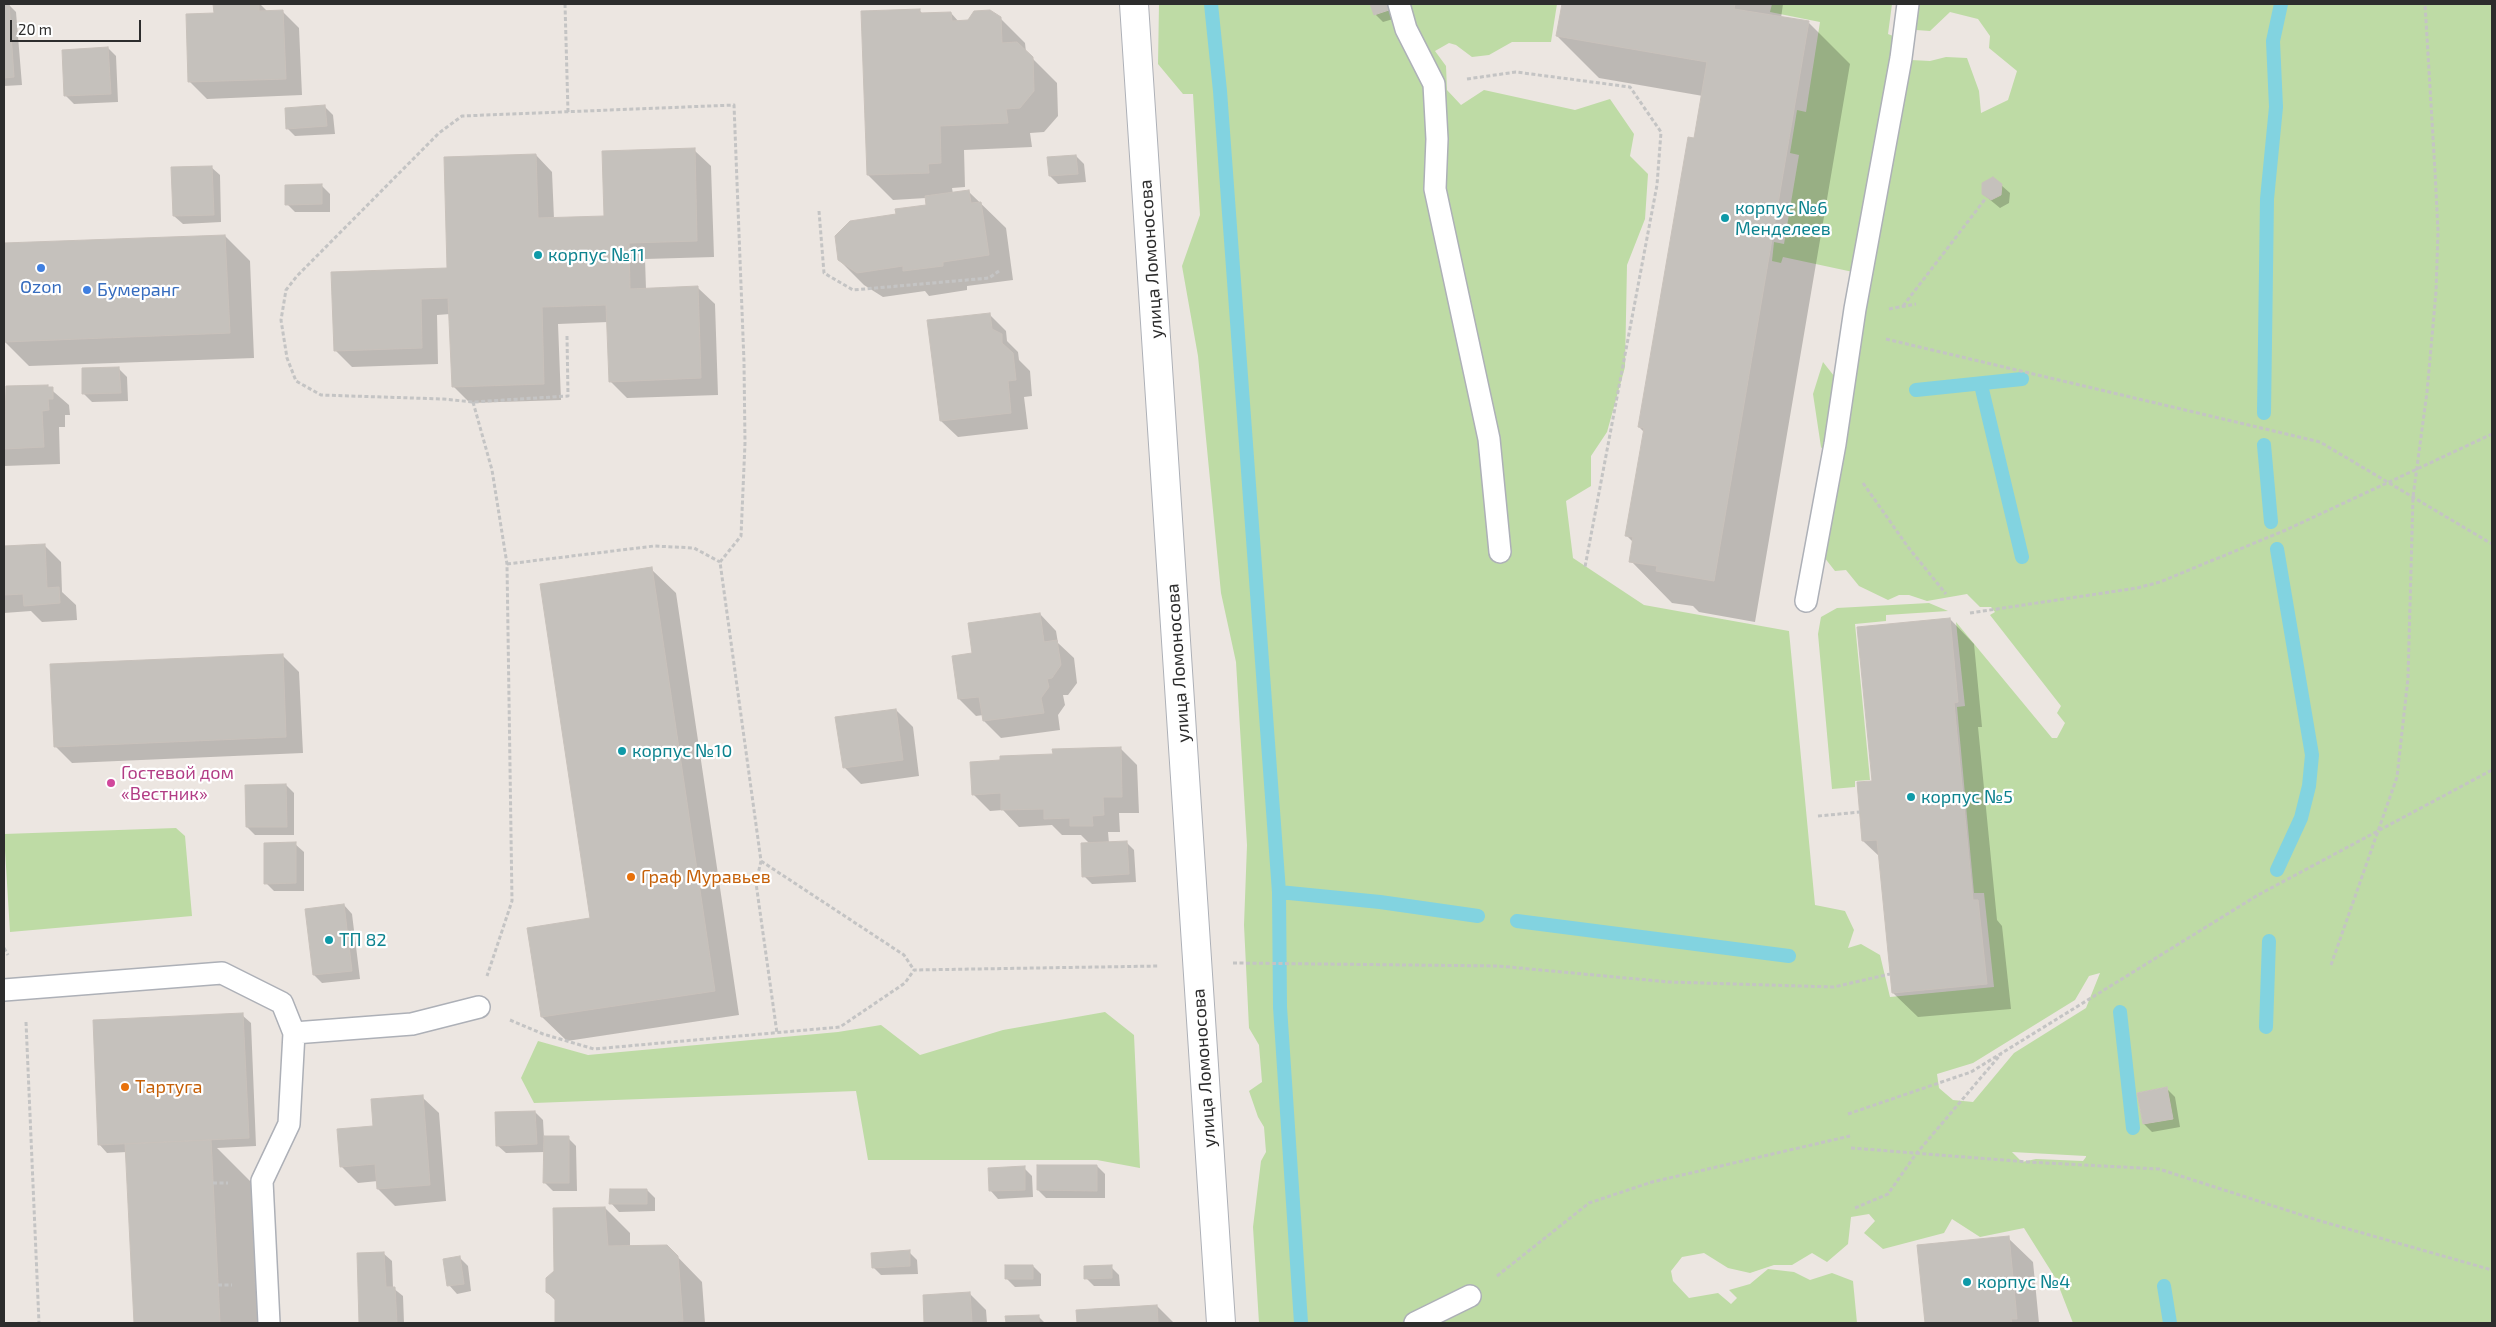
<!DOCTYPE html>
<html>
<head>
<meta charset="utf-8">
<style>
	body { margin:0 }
	#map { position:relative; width:2496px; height:1327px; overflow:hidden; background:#ece6e1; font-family:"Exo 2",sans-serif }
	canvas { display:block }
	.frame { position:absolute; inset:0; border:5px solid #2d2d2d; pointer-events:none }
	.scale { position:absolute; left:10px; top:20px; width:131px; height:22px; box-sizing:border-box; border:2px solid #2d2d2d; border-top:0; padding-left:6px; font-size:15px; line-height:18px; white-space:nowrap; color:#2d2d2d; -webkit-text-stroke:4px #fff; paint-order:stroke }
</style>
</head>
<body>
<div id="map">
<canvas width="2496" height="1327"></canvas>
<div class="frame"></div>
<div class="scale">20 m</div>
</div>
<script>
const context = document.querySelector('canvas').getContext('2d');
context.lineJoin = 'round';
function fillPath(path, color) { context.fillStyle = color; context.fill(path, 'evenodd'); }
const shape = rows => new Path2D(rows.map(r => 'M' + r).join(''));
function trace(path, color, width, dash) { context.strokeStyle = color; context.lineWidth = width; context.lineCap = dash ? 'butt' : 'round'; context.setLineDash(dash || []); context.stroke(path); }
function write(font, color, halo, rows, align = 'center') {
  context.font = font + ' "Exo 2",sans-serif'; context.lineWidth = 4.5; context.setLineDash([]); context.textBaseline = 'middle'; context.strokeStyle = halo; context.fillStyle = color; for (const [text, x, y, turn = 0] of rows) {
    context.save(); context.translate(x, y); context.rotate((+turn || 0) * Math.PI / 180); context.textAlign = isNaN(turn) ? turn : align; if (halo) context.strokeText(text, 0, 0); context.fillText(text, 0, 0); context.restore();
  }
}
const green = shape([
	[1159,4,1557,4,1551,42,1512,42,1489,55,1472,57,1456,45,1449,43,1435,51,1446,66,1447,90,1461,105,1484,90,1575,110,1610,99,1634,134,1630,156,1648,174,1645,219,1627,265,1625,367,1607,432,1591,456,1591,486,1566,501,1573,558,1644,605,1789,631,1815,905,1845,911,1854,930,1848,948,1861,944,1880,955,1890,997,1994,987,1984,893,1974,893,1957,707,1965,706,1956,622,2052,738,2057,738,2065,723,2057,713,2061,706,1990,615,1995,612,1991,607,1980,607,1967,594,1927,601,1909,595,1899,595,1888,600,1859,586,1846,570,1835,571,1824,557,1836,473,1821,447,1813,394,1823,362,1838,381,1877,252,1860,243,1853,272,1783,257,1781,263,1772,261,1774,242,1784,244,1799,155,1790,153,1797,110,1806,112,1820,22,1770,12,1772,4,1892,4,1888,34,1893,36,1895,52,1892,59,1930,61,1946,57,1967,58,1979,91,1981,113,2008,100,2017,71,1989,48,1990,36,1978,19,1950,12,1930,31,1916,30,1896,11,1898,4,2492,4,2492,1323,2073,1323,2056,1279,2024,1228,1980,1237,1952,1219,1944,1233,1883,1249,1864,1233,1875,1221,1869,1214,1851,1217,1848,1244,1827,1262,1812,1253,1792,1265,1774,1265,1750,1273,1728,1268,1704,1253,1682,1257,1671,1271,1673,1281,1689,1298,1718,1293,1731,1304,1737,1298,1729,1290,1750,1284,1768,1269,1794,1272,1810,1280,1832,1273,1853,1281,1857,1323,1259,1323,1253,1227,1261,1161,1266,1152,1264,1127,1258,1117,1249,1091,1262,1082,1259,1045,1249,1028,1244,925,1247,845,1236,662,1221,593,1198,356,1182,266,1200,215,1193,94,1183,94,1158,64],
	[2100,973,2086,1008,2014,1053,1973,1102,1953,1100,1939,1088,1937,1074,1973,1063,2075,1000,2089,976],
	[2167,1087,2172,1119,2143,1124,2137,1093],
	[2012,1152,2086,1156,2086,1157,2083,1161,2036,1159,2022,1162],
	[1929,603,1948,611,1886,615,1886,621,1855,624,1870,780,1855,781,1855,787,1832,789,1818,634,1821,617,1837,608],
	[176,828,185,836,192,916,10,932,4,834],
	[1105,1012,1134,1035,1140,1168,1097,1160,868,1160,856,1091,534,1103,521,1078,538,1041,588,1055,838,1032,881,1025,920,1055,1003,1030]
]);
const shadow = shape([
	[4,4,8,4,16,12,22,85,4,86],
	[214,4,260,4,268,12,282,11,299,28,302,95,207,99,190,82,215,14],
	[1372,4,1396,4,1400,17,1383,22,1375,14],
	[1563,4,1783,4,1781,18,1809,23,1850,64,1755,622,1699,612,1693,606,1672,603,1631,561,1634,543,1627,536,1644,432,1639,427,1703,96,1599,78,1557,36],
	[920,11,923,14,951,13,959,22,1000,18,1025,43,1026,52,1057,83,1058,116,1044,132,1030,133,1032,147,964,150,965,187,952,188,953,194,969,192,1006,228,1013,280,967,286,967,290,929,296,925,291,883,297,864,285,839,260,898,215,928,206,926,198,893,200,868,175],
	[108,48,116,56,118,102,74,104,66,96],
	[325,107,333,115,335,134,295,136,287,128],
	[694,150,711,166,714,257,645,259,646,289,698,288,715,304,718,395,627,398,610,381,608,322,558,324,561,400,470,403,453,386,450,314,437,315,438,364,352,367,335,350,448,269,536,155,552,172,554,219,606,218],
	[1076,156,1084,164,1086,182,1058,184,1050,176],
	[211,167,220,175,221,222,183,224,174,216],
	[2001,185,2010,193,2009,203,2000,208,1983,194],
	[322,186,330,194,330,212,295,212,287,204],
	[225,236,250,261,254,358,29,366,4,341,4,244],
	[989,314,1006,331,1007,341,1018,352,1019,360,1030,371,1032,396,1024,397,1028,429,958,437,941,421],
	[119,369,127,377,128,401,92,402,84,394],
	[47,386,69,405,70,415,65,415,65,427,59,427,60,464,4,466,4,402],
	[44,545,61,562,62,592,76,605,77,620,42,622,31,611,4,613,4,547],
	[651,569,676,593,739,1015,567,1041,542,1017,592,919],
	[1040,614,1056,631,1058,643,1074,658,1077,683,1068,695,1063,695,1065,705,1058,715,1060,730,1001,738,984,721,983,715,976,716,959,699,973,654],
	[1950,619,1974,644,1982,727,1978,727,1997,920,2002,926,2011,1009,1918,1017,1893,993,1880,857,1863,841],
	[282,655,299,672,303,753,72,763,55,746],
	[896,710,913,727,919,776,861,784,844,767],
	[1120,748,1137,765,1139,813,1119,813,1120,832,1108,832,1109,843,1126,842,1134,850,1136,882,1092,884,1084,876,1090,844,1081,835,1062,835,1052,825,1019,827,1003,810,990,811,973,794,1054,755],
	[286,785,294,793,294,835,255,835,247,827],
	[295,844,304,852,304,891,274,891,266,883],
	[344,905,352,914,360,979,322,983,314,975,307,910],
	[242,1015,251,1023,256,1146,217,1148,252,1183,259,1323,135,1323,127,1152,107,1153,99,1144],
	[2167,1089,2175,1097,2180,1127,2152,1132,2144,1124,2138,1094],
	[422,1097,439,1113,446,1201,395,1206,378,1189,378,1181,358,1183,341,1166,374,1128],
	[535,1112,543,1120,544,1138,568,1138,576,1146,577,1191,553,1191,545,1183,545,1152,506,1153,497,1145],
	[1097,1166,1105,1174,1105,1198,1046,1198,1038,1190],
	[1024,1168,1032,1176,1033,1197,998,1199,990,1190],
	[647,1190,655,1198,655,1211,619,1212,611,1203],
	[605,1208,630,1233,630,1247,667,1246,702,1282,705,1323,557,1323,556,1301,547,1292,555,1272],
	[2008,1238,2033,1262,2039,1323,1926,1323,1919,1246],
	[909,1252,917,1260,918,1274,881,1275,873,1267],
	[383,1253,392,1261,393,1288,403,1296,404,1323,360,1323,358,1255],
	[460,1258,468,1266,471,1291,457,1294,449,1285],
	[1033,1266,1041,1274,1041,1286,1015,1287,1006,1278],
	[1111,1267,1119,1275,1120,1286,1094,1286,1086,1278],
	[969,1293,986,1310,987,1323,926,1323,924,1296],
	[1157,1306,1174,1323,1078,1323,1077,1312],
	[1038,1316,1045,1323,1007,1323,1007,1318]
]);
const stream = shape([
	[1211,4,1220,91,1279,892,1280,1007,1301,1323],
	[1981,385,2022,557],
	[1916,390,2022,379],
	[2264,413,2267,199,2276,107,2273,41,2281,4],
	[2264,445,2271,522],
	[2277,549,2312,755,2309,786,2301,818,2277,870],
	[1279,892,1380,902,1478,916],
	[1517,921,1789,956],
	[2120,1012,2133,1128],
	[2266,1027,2269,941],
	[2164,1286,2170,1323]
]);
const building = shape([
	[4,4,9,4,14,77,4,78,4,4],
	[213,4,259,4,259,11,283,10,286,79,188,82,186,14,214,13,213,4],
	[1370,4,1391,4,1392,9,1374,15,1370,4],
	[1562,4,1735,4,1734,9,1809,21,1714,581,1656,571,1657,566,1629,562,1633,537,1625,536,1644,428,1638,427,1688,137,1694,138,1707,62,1556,36,1562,4],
	[920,9,920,13,951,12,952,21,968,20,974,11,990,10,1001,17,1002,43,1017,42,1033,57,1034,91,1020,108,1006,109,1008,123,940,126,941,163,928,164,929,173,867,175,861,11,920,9],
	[108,47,111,94,64,96,62,50,108,47],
	[325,105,327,126,286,129,285,108,325,105],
	[695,148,697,241,629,243,630,289,698,286,701,378,609,382,606,305,542,307,544,384,452,387,448,298,421,299,422,348,334,351,331,272,447,268,444,157,536,154,538,218,604,216,602,151,695,148],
	[1076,155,1078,174,1049,176,1047,157,1076,155],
	[212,166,214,215,173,216,171,167,212,166],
	[1993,177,2002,184,2001,195,1991,200,1982,194,1982,183,1993,177],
	[322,184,322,204,285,205,285,185,322,184],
	[969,190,971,203,981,202,989,255,943,262,943,266,903,271,903,266,857,273,838,260,835,236,850,221,896,214,895,209,926,205,925,196,969,190],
	[225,235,230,333,4,342,4,243,225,235],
	[990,313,992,329,1002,334,1002,343,1013,353,1016,380,1008,381,1011,413,940,421,927,320,990,313],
	[119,367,121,393,82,394,82,368,119,367],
	[48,385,48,387,53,387,53,399,48,399,49,410,42,411,44,447,4,449,6,386,48,385],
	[45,544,47,588,59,587,60,603,24,606,23,594,4,595,4,546,45,544],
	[652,567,715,991,541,1017,527,928,590,918,540,584,652,567],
	[1040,613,1044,642,1057,640,1061,665,1052,678,1047,679,1049,687,1041,698,1044,713,983,721,979,697,958,699,952,656,972,653,968,623,1040,613],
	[1950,618,1958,702,1954,703,1973,900,1978,900,1987,984,1892,993,1877,840,1862,841,1857,782,1872,781,1857,627,1950,618],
	[283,654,286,737,54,747,50,664,283,654],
	[896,709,903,760,843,768,835,717,896,709],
	[1121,747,1122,797,1103,797,1104,815,1092,816,1093,826,1070,826,1070,818,1044,819,1044,809,1001,810,1001,793,972,795,970,762,1000,760,1000,756,1053,754,1052,749,1121,747],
	[286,784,287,827,246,827,245,785,286,784],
	[1127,841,1129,874,1082,877,1081,843,1127,841],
	[296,842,296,883,264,884,264,843,296,842],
	[344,904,352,971,313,975,305,909,344,904],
	[243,1013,249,1138,98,1145,93,1020,243,1013],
	[2167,1087,2173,1119,2143,1124,2137,1093,2167,1087],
	[423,1095,430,1185,377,1189,375,1164,340,1167,337,1129,373,1126,371,1099,423,1095],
	[535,1111,537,1144,496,1146,495,1112,535,1111],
	[544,1136,569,1136,569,1183,543,1183,544,1136],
	[211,1140,220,1323,134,1323,125,1144,211,1140],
	[1037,1165,1097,1165,1097,1191,1037,1190,1037,1165],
	[1025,1166,1025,1190,989,1191,988,1168,1025,1166],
	[610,1189,647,1189,647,1204,609,1204,610,1189],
	[605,1207,608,1246,667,1245,678,1256,683,1321,677,1321,678,1323,555,1323,555,1298,546,1292,546,1278,554,1271,553,1208,605,1207],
	[2009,1236,2017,1319,2011,1319,2012,1323,1925,1323,1917,1245,2009,1236],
	[910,1250,910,1266,872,1268,871,1253,910,1250],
	[384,1252,386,1287,395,1287,397,1323,359,1323,357,1253,384,1252],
	[460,1256,464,1284,447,1286,443,1259,460,1256],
	[1005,1265,1033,1265,1033,1279,1005,1279,1005,1265],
	[1112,1265,1112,1278,1084,1279,1084,1266,1112,1265],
	[970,1292,972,1323,924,1323,923,1295,970,1292],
	[1157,1305,1158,1323,1077,1323,1076,1310,1157,1305],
	[1039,1315,1039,1323,1006,1323,1005,1316,1039,1315]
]);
const path = shape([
	[565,4,568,112],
	[1467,79,1516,72,1630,87,1661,132,1657,185,1585,567],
	[819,211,824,273,853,290,989,278,999,271],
	[1903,306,1986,198],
	[1889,309,1916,304],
	[567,336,568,396,473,402,443,399,321,395,296,381,287,358,281,320,286,290,297,276,439,133,462,116,734,105,744,362,745,443,741,536,720,562,761,861,756,883,777,1033],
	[1886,339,2320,442,2492,544],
	[473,402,492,470,507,564,512,901,487,976],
	[1863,483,1908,547,1946,594],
	[507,564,654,546,694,548,720,562],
	[1970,613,2137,588,2160,582,2286,530,2492,434],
	[1818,816,1860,812],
	[761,861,904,955,914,970],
	[4,948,8,955],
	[1233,963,1498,966,1669,982,1834,987,1890,974],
	[2331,965,2397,777,2408,678,2413,497,2427,392,2436,292,2438,231,2435,171,2425,4],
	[510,1020,543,1034,594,1049,840,1027,905,983,914,970,1159,966],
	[26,1022,39,1323],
	[1848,1114,1971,1072,2258,895,2492,770],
	[1851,1148,2028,1162,2159,1169,2317,1220,2492,1270],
	[213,1183,228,1183],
	[1855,1208,1888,1194,1916,1154,2001,1054],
	[1497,1276,1589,1203,1652,1182,1850,1136],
	[218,1285,232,1285]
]);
const service = shape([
	[1399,4,1406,29,1434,84,1437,139,1435,189,1489,439,1500,552],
	[1806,601,1835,444,1855,309,1901,58,1908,4],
	[4,990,222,973,282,1003,294,1033,289,1124,262,1181,269,1323],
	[294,1033,412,1024,479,1007],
	[1415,1323,1470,1296]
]);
const minor = shape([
	[1134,4,1221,1323]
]);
const markers = [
	[1725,218,5,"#0f9aa8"],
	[538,255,5,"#0f9aa8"],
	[41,268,5,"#3f7fe0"],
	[87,290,5,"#3f7fe0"],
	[622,751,5,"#0f9aa8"],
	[111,783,5,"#d1479c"],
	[1911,797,5,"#0f9aa8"],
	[631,877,5,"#e8710a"],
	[329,940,5,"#0f9aa8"],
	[125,1087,5,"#e8710a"],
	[1967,1282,5,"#0f9aa8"]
];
const cultureNames = [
	["корпус №6",1735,208],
	["Менделеев",1735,229],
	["корпус №11",548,255],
	["корпус №10",632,751],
	["корпус №5",1921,797],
	["ТП 82",339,940],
	["корпус №4",1977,1282]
];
const streetNames = [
	["улица Ломоносова",1151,259,-94],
	["улица Ломоносова",1178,663,-94],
	["улица Ломоносова",1204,1068,-94]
];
const shopNames = [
	["Ozon",41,287],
	["Бумеранг",97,290,"left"]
];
const hotelNames = [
	["Гостевой дом",121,773],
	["«Вестник»",121,794]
];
const foodNames = [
	["Граф Муравьев",641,877],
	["Тартуга",135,1087]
];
fillPath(green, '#bedba5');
fillPath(shadow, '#0003');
trace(stream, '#82d3e0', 14);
fillPath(building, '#c5c1bc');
trace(building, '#c8c1bb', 1);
trace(service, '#adb0b7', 24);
trace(minor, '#adb0b7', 30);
trace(path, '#c4c4c4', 3, [4, 2.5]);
trace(service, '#fff', 21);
trace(minor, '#fff', 28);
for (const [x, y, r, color] of markers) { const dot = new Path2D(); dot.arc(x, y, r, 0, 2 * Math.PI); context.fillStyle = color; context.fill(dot); trace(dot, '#fff', 2); }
write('18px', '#0d838f', '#fff', cultureNames, 'left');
write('18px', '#2d2d2d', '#fff', streetNames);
write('18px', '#366cbe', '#fff', shopNames);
write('18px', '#b23c85', '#fff', hotelNames, 'left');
write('18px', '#c56008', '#fff', foodNames, 'left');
</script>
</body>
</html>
